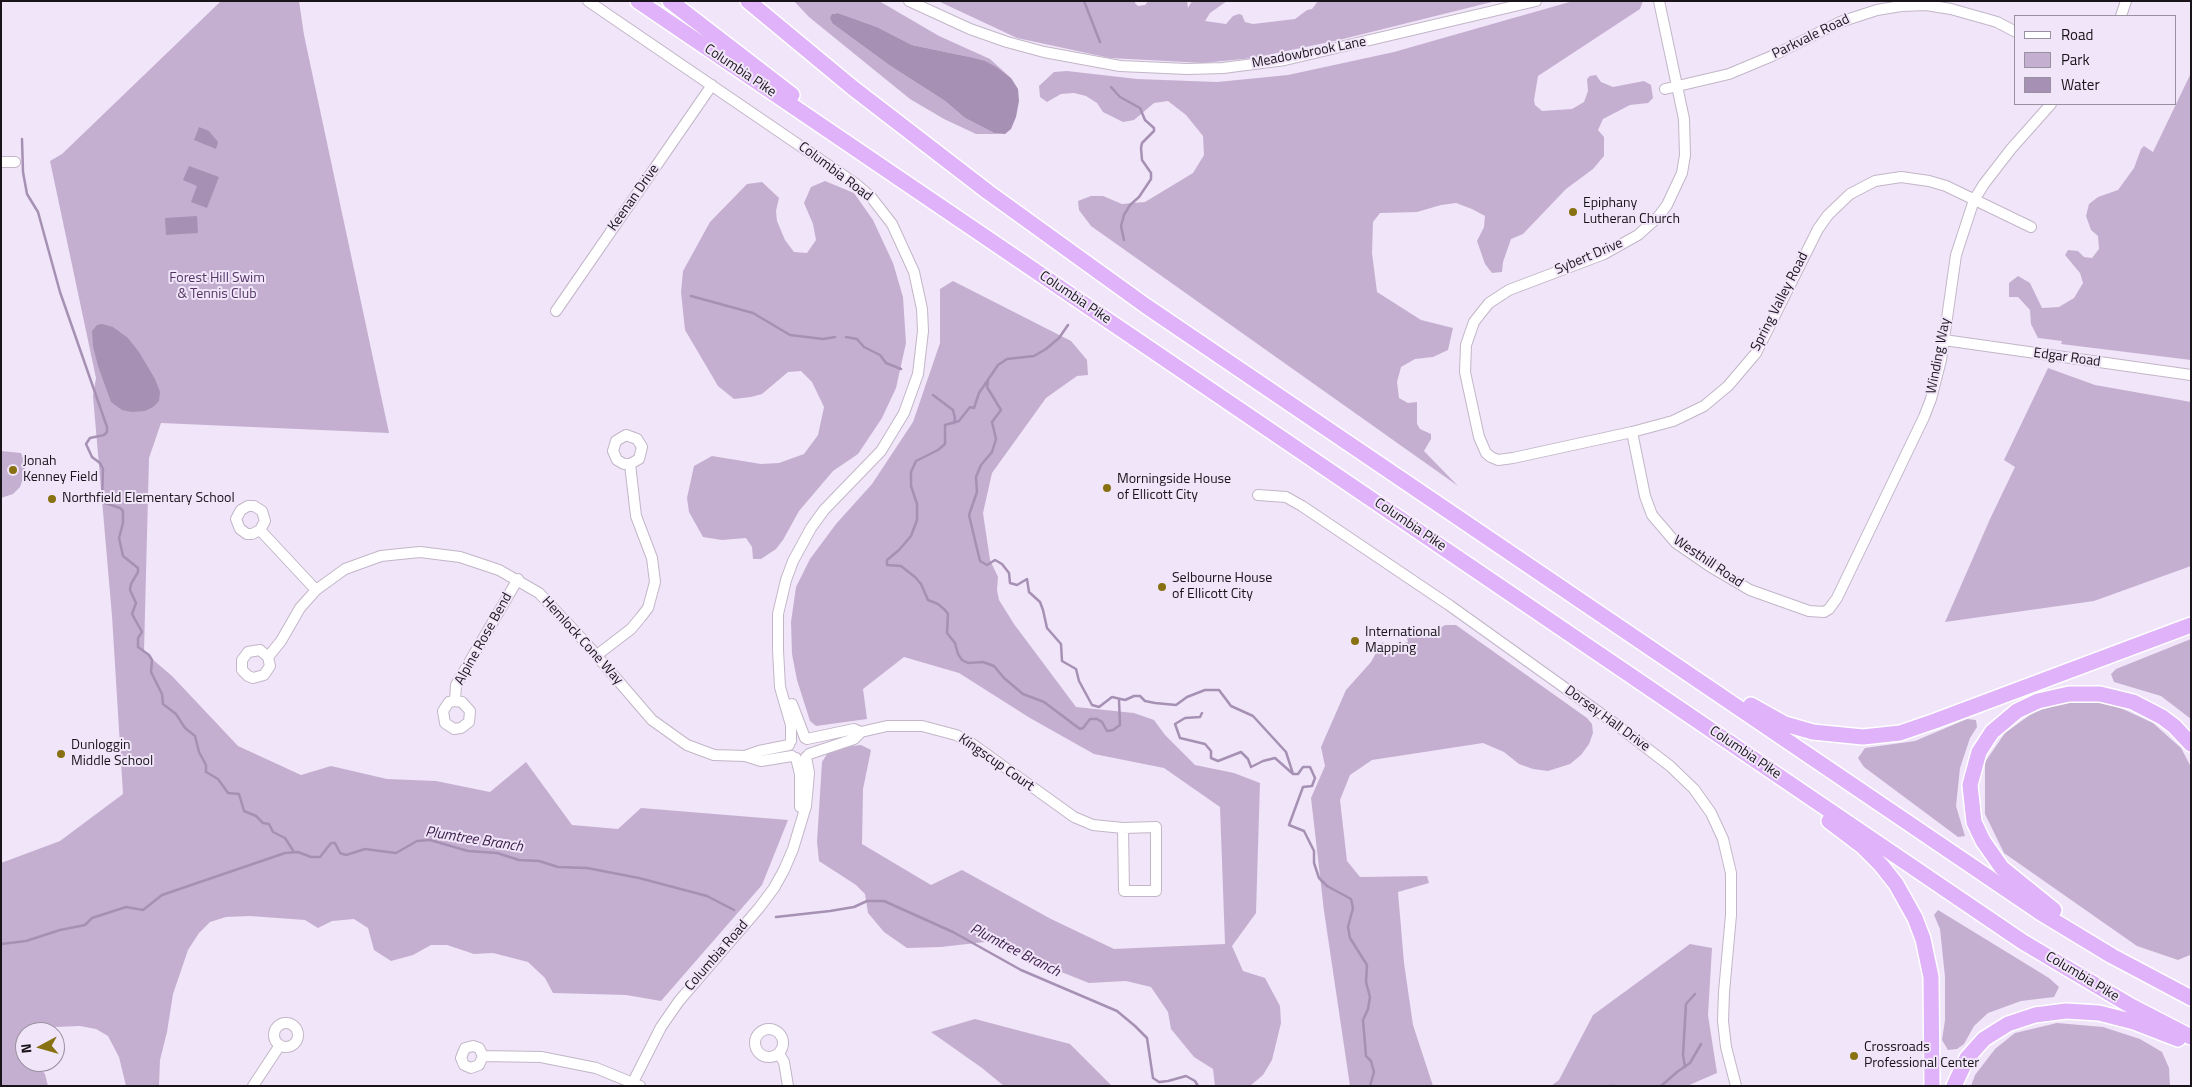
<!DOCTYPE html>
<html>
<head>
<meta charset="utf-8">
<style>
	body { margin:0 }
	#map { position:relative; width:2192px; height:1087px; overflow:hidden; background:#f1e5f9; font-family:"Titillium Web",sans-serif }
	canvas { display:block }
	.frame { position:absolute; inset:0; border:2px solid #18141a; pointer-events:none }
	.legend { position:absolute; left:2014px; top:15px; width:162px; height:90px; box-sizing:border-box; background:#f1e5f9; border:1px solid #9a91a0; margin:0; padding:6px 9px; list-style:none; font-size:15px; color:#18141a }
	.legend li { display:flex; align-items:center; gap:10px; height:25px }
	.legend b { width:25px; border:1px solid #9a91a0 }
	.north { position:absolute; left:15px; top:1022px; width:50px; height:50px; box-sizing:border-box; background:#f1e5f9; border:1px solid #9a91a0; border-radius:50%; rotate:264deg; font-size:14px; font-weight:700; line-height:20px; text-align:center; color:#18141a }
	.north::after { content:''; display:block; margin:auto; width:18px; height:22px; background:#877112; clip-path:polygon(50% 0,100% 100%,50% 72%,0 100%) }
</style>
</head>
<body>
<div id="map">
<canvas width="2192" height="1087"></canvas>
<div class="frame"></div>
<ul class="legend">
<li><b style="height:6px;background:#fff"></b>Road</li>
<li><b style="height:14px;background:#c5afd1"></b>Park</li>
<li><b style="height:14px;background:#a690b3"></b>Water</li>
</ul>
<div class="north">N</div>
</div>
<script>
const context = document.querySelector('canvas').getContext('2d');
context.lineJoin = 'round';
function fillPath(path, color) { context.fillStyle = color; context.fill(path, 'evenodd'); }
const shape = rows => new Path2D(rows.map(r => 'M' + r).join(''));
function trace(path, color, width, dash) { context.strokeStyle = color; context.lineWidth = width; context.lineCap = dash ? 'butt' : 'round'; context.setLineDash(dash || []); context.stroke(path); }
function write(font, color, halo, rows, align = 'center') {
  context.font = font + ' "Titillium Web",sans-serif'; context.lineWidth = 4; context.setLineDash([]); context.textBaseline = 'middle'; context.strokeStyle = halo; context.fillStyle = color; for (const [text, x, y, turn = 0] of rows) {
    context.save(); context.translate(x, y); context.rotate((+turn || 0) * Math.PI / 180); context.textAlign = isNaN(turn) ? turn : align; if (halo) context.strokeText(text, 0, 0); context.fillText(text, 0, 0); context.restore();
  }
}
const green = shape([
	[221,1,299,1,304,35,389,433,161,423,149,458,144,652,172,676,238,746,301,775,331,766,387,779,436,781,490,792,526,762,572,825,618,829,641,808,788,820,762,885,661,1001,626,995,553,993,545,978,528,962,493,953,474,954,447,945,431,945,413,955,391,961,374,950,368,928,354,919,332,921,318,928,305,920,250,916,226,917,210,922,199,933,188,950,173,994,167,1032,160,1060,159,1086,126,1086,119,1057,108,1036,96,1029,80,1026,54,1027,38,1032,25,1032,25,1062,35,1062,45,1074,48,1086,1,1086,1,863,60,841,123,794,112,616,93,396,96,378,50,161,62,154],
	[794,1,879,1,939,36,990,59,1011,78,998,68,965,56,912,45,877,27,838,13,832,14,833,24,889,65,945,101,965,118,994,133,1005,134,976,134,944,119,910,99,809,17],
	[938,1,1135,1,1135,3,1138,6,1145,5,1148,1,1187,1,1188,8,1192,1,1227,1,1210,13,1205,21,1226,24,1233,16,1239,14,1242,15,1245,22,1253,24,1295,19,1307,10,1312,9,1318,1,1496,1,1339,40,1253,58,1203,63,1110,58,1017,38],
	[1573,1,1643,1,1640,9,1538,76,1534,100,1535,105,1542,111,1572,109,1584,102,1588,91,1587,79,1590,76,1596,75,1601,82,1613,87,1644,81,1651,85,1653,98,1648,103,1630,105,1603,119,1598,130,1604,137,1604,156,1593,169,1566,189,1523,234,1511,239,1503,262,1502,272,1492,273,1485,264,1477,241,1484,227,1485,216,1472,209,1456,203,1441,205,1417,212,1380,213,1373,222,1372,253,1377,292,1421,320,1453,328,1448,350,1433,357,1415,359,1401,367,1397,382,1399,398,1408,403,1417,402,1417,424,1420,429,1431,434,1431,439,1424,451,1458,486,1091,226,1079,210,1078,201,1091,196,1103,196,1122,204,1145,202,1193,173,1204,155,1203,136,1186,115,1168,101,1154,103,1134,120,1123,122,1103,112,1097,103,1086,96,1074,93,1061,94,1047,102,1040,97,1039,86,1054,72,1067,71,1137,79,1217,82,1288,75,1394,52],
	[2191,73,2191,360,2061,344,2062,341,2038,338,2031,324,2030,310,2018,297,2009,297,2009,283,2018,276,2030,283,2042,308,2059,307,2074,298,2083,283,2080,273,2065,255,2068,250,2078,251,2084,257,2092,258,2099,249,2098,236,2091,230,2086,216,2089,204,2098,197,2118,190,2134,168,2141,149,2144,146,2153,152],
	[825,181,854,193,873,220,893,263,903,297,906,343,896,388,882,418,858,454,833,471,799,511,783,540,776,549,761,559,753,559,752,547,746,538,722,540,703,537,689,512,687,498,694,466,712,456,761,464,779,463,804,454,818,435,824,407,812,382,801,371,788,372,762,394,751,397,734,399,718,386,685,330,681,292,683,271,710,222,747,184,762,182,779,198,776,211,777,221,785,240,794,252,807,253,816,240,813,224,804,203,811,187],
	[953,281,1071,341,1087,360,1088,375,1077,376,1046,398,992,473,983,513,990,560,998,577,997,590,999,600,1014,624,1076,707,1134,713,1154,720,1165,735,1195,765,1234,773,1260,783,1256,913,1232,946,1243,971,1265,978,1280,1006,1281,1023,1272,1060,1263,1075,1250,1086,1215,1086,1213,1069,1194,1057,1171,1029,1168,1012,1151,987,1126,981,1089,983,1041,964,994,941,941,947,907,948,884,932,868,913,865,894,856,885,819,861,817,842,822,762,827,754,842,747,861,745,871,750,863,789,862,844,931,885,962,870,1051,919,1114,949,1225,944,1220,807,1164,768,1094,754,1030,718,959,673,904,657,863,689,867,719,816,726,810,721,797,680,792,654,791,622,796,587,810,559,836,524,872,484,913,422,940,343,940,289],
	[2048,368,2095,385,2191,402,2191,566,2094,601,1945,622,1990,519,2015,467,2004,460],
	[1,451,21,453,25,464,24,476,20,487,13,494,1,498],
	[1445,625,1456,625,1587,718,1592,724,1593,733,1589,744,1581,755,1570,764,1548,771,1533,769,1519,764,1504,752,1483,743,1372,760,1350,775,1340,800,1347,861,1360,877,1427,876,1429,883,1398,892,1404,963,1413,1025,1433,1086,1350,1086,1324,911,1311,798,1325,766,1321,747,1346,690,1371,662,1382,642,1387,645,1397,645,1408,642,1406,634,1412,632,1418,636,1426,637],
	[2191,639,2191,719,2161,696,2114,682,2111,674,2116,669],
	[2074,700,2112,704,2153,723,2181,748,2191,767,2190,955,2178,960,2137,946,2004,853,1985,814,1985,762,2005,733,2034,712],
	[1967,719,1976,720,1977,727,1970,738,1960,768,1956,806,1965,836,1958,837,1864,767,1858,758,1865,748,1915,741],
	[1938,910,2049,978,2059,987,2054,997,2021,1001,1988,1013,1974,1026,1964,1044,1957,1049,1948,1050,1942,1040,1945,1020,1945,977,1940,929,1934,915],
	[1690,944,1712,948,1708,1015,1717,1073,1687,1086,1551,1086,1559,1080,1593,1015],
	[975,1019,1070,1044,1112,1086,1004,1086,982,1068,931,1032],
	[2057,1023,2103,1027,2140,1039,2162,1052,2169,1068,2170,1086,1971,1086,1975,1075,1995,1049,2015,1033]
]);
const water = shape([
	[838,13,877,27,912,45,965,56,985,61,998,68,1011,78,1018,89,1019,101,1016,117,1011,129,1005,134,994,133,965,118,945,101,889,65,833,24,830,18,832,14],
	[199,127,209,131,218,142,216,149,194,140],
	[189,166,219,177,207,208,191,202,197,186,183,180],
	[197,216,198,233,166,235,165,218],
	[102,324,113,327,128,338,139,352,155,379,160,392,159,401,153,407,145,411,132,412,122,410,111,402,98,366,93,346,92,331,97,325]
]);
const stream = shape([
	[1084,1,1100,42],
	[1111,87,1120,97,1140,108,1145,120,1154,128,1154,131,1142,143,1141,148,1142,160,1151,173,1151,179,1139,197,1130,205,1124,215,1121,226,1124,240],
	[22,139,23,172,27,194,38,212,60,292,107,427,107,432,104,435,90,438,86,444,92,457,100,463,103,469,102,502,120,508,123,511,123,523,119,538,123,556,138,568,138,572,131,584,130,590,136,603,132,614,142,632,138,638,138,647,149,655,152,660,151,672,162,694,163,704,176,714,185,728,195,736,199,752,206,765,206,772,218,779,228,793,239,794,244,811,256,816,263,823,269,824,273,832,285,838,294,852],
	[691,296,753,313,790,335,823,339,835,337],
	[1068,325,1059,338,1046,349,1034,356,1007,359,998,365,979,393,974,408,970,407,959,421,945,425,945,444,938,450,916,461,911,472,911,486,917,504,917,520,911,536,899,550,887,560,887,565,901,566,915,577,921,584,928,600,938,604,945,610,948,614,947,633,955,643,958,654,962,660,968,663,983,662,994,666,1004,678,1023,694,1044,702,1080,729,1083,728,1090,719,1097,719,1102,722,1107,731,1113,730,1120,725,1119,700],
	[846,337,857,339,864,347,880,355,886,363,901,369],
	[988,382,987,387,1001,410,992,422,996,439,992,452,981,465,976,477,977,492,969,515,980,561,987,565,995,560,1002,564,1009,573,1010,583,1017,585,1027,579,1029,592,1040,602,1043,610,1047,628,1061,644,1062,661,1076,669,1079,681,1092,705,1099,707,1112,697,1125,700,1134,696,1140,696,1145,701,1155,703,1176,705,1187,697,1205,690,1219,690,1231,706,1253,716,1286,752,1293,774],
	[933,395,953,410,955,418,954,423],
	[1202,713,1200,717,1185,718,1175,724,1180,738,1205,744,1211,751,1211,758,1218,761,1241,752,1248,759,1251,767,1263,761,1275,758,1293,774],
	[1293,774,1298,774,1303,767,1310,767,1315,778,1312,786,1303,787,1289,825,1304,831,1314,851,1314,863,1319,878,1327,886,1351,899,1353,908,1348,927,1350,938,1367,965,1366,982,1370,997,1368,1009,1363,1020,1366,1056,1371,1061,1374,1072,1370,1086],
	[776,917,830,911,854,907,867,901,884,901,953,932,1021,970,1117,1011,1135,1026,1147,1038,1153,1078,1159,1082,1168,1081,1186,1076,1195,1081,1198,1086],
	[1,944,26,941,60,930,85,925,92,918,126,907,143,910,162,895,285,853,298,852,311,857,320,857,331,843,335,843,340,853,346,855,365,849,396,853,417,841,430,840,468,851,497,853,519,860,539,861,558,867,587,868,639,878,707,896,734,910],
	[1685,1067,1683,1055,1686,1004,1695,994],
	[1609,1086,1614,1086],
	[1661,1086,1677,1072,1690,1063,1701,1044]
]);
const minor = shape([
	[588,1,856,184,871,197,892,224,914,272,922,309,923,331,918,374,904,413,881,451,824,510,811,528,793,561,786,580,778,614,778,650,780,687,791,725,791,741],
	[909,1,970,29,1007,42,1044,52,1120,66,1187,69,1223,68,1285,60,1536,1],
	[1659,1,1684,119,1685,155,1682,173,1667,205,1658,217,1638,235,1604,254,1509,290,1489,303,1481,313,1474,322,1466,345,1465,372,1479,437,1486,453,1491,457,1498,460,1513,458,1632,432,1673,421,1704,406,1728,386,1756,353,1818,229,1828,215,1850,194,1875,181,1901,177,1929,181,1946,186,2031,227],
	[2121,16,2126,1],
	[1665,89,1729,74,1772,56,1840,22,1877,10,1901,6,1926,5,1951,9,1997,22,2016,32],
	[1,162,15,162],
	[556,311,712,85],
	[1944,340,2191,375],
	[1632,432,1645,496,1652,515,1676,543,1711,567,1750,590,1809,611,1824,612,1829,609,1837,598,1924,417,1931,399,1941,360,1956,255,1974,200,1984,184,2011,149,2051,104],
	[1258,495,1286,497,1302,506,1449,605,1614,723,1670,766,1694,789,1711,813,1723,839,1731,873,1731,915,1724,992,1723,1021,1726,1047,1736,1086],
	[260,530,265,521,262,511,254,506,248,506,241,510,236,519,240,529,247,534,252,534,260,530,316,590],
	[597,655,631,629,641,617,648,608,655,582,652,558,636,516,630,464,639,459,642,447,637,439,626,435,616,441,613,451,617,460,624,464,630,464],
	[268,657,260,650,248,652,242,660,242,670,248,676,253,678,264,675,270,666,268,657,281,641,300,608,316,590,345,569,381,556,400,554,420,552,460,557,499,570,539,593,584,641,652,720,687,745,714,755,745,756,761,761,792,756],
	[455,701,462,702,470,711,469,722,461,728,454,729,445,723,443,711,449,702,455,701,456,685,518,579],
	[792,704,805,738],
	[807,739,854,729,861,732],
	[809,754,854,739,861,732,887,726,922,726,956,735,971,743,1074,817,1093,825,1123,828,1124,891,1156,891,1156,827,1123,828],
	[745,756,759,751,789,745],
	[796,758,800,774,800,807],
	'274 1035a12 12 0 1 1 24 0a12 12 0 1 1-24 0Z',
	'755 1043a14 14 0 1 1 28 0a14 14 0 1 1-28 0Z',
	[779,1054,784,1062,788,1086],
	[483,1056,479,1048,473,1046,465,1048,461,1058,464,1065,471,1068,479,1065,483,1056,541,1057,596,1068,640,1086],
	[253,1086,280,1045],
	[631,1086,661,1027,679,1001,759,908,774,888,784,870,793,849,806,806,809,773,806,757]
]);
const highway = shape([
	[638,1,2023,942,2131,1006,2191,1037],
	[670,1,792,95],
	[748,1,853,88,988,192,1146,306,2041,913,2112,956,2191,998],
	[1751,705,1785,724,1813,732,1863,737,1900,733,1935,721,2191,625],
	[1829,821,1862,846,1881,865,1896,884,1915,918,1923,939,1931,977,1932,1086],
	[2054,910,2002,868,1983,841,1974,822,1970,785,1979,752,1992,732,2017,711,2038,701,2069,694,2100,694,2133,702,2162,717,2174,726,2191,744],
	[1954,1086,1967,1058,1984,1039,2008,1024,2035,1015,2066,1011,2099,1013,2134,1022,2178,1039]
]);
const markers = [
	[1573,212,5,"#877112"],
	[13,470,5,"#877112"],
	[1107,488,5,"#877112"],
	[52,499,5,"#877112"],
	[1162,587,5,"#877112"],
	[1355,641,5,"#877112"],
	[61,754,5,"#877112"],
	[1854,1056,5,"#877112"]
];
const streetNames = [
	["Parkvale Road",1811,37,-26],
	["Meadowbrook Lane",1309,53,-11],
	["Columbia Pike",740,71,34],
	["Columbia Road",835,172,37],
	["Keenan Drive",634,198,-55],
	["Sybert Drive",1589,257,-23],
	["Columbia Pike",1075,298,34],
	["Spring Valley Road",1780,302,-63],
	["Winding Way",1939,356,-79],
	["Edgar Road",2067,358,8],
	["Columbia Pike",1410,525,34],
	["Westhill Road",1708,562,34],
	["Alpine Rose Bend",484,639,-61],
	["Hemlock Cone Way",582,641,48],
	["Dorsey Hall Drive",1607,719,36],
	["Columbia Pike",1745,753,34],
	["Kingscup Court",996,763,35],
	["Columbia Road",717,956,-49],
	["Columbia Pike",2082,977,31]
];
const poiNames = [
	["Epiphany",1583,204],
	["Lutheran Church",1583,220],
	["Jonah",23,462],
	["Kenney Field",23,478],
	["Morningside House",1117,480],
	["of Ellicott City",1117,496],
	["Northfield Elementary School",62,499],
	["Selbourne House",1172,579],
	["of Ellicott City",1172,595],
	["International",1365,633],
	["Mapping",1365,649],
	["Dunloggin",71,746],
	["Middle School",71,762],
	["Crossroads",1864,1048],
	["Professional Center",1864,1064]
];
const parkNames = [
	["Forest Hill Swim",217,279],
	["& Tennis Club",217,295]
];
const waterNames = [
	["Plumtree Branch",474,840,9],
	["Plumtree Branch",1015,951,27]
];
fillPath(green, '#c5afd1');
fillPath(water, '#a690b3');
trace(stream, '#a690b3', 2.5);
trace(minor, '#c2b6c8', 12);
trace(highway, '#fff', 18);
trace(minor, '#fff', 10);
trace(highway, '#e0b2f9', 15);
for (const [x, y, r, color] of markers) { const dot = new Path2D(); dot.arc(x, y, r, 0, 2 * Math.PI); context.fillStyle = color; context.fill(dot); trace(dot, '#f1e5f9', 2); }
write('14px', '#18141a', '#f1e5f9', streetNames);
write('14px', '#18141a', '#f1e5f9', poiNames, 'left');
write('14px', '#543564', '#f1e5f9', parkNames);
write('italic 15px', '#3a1c49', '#f1e5f9', waterNames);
</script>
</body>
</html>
